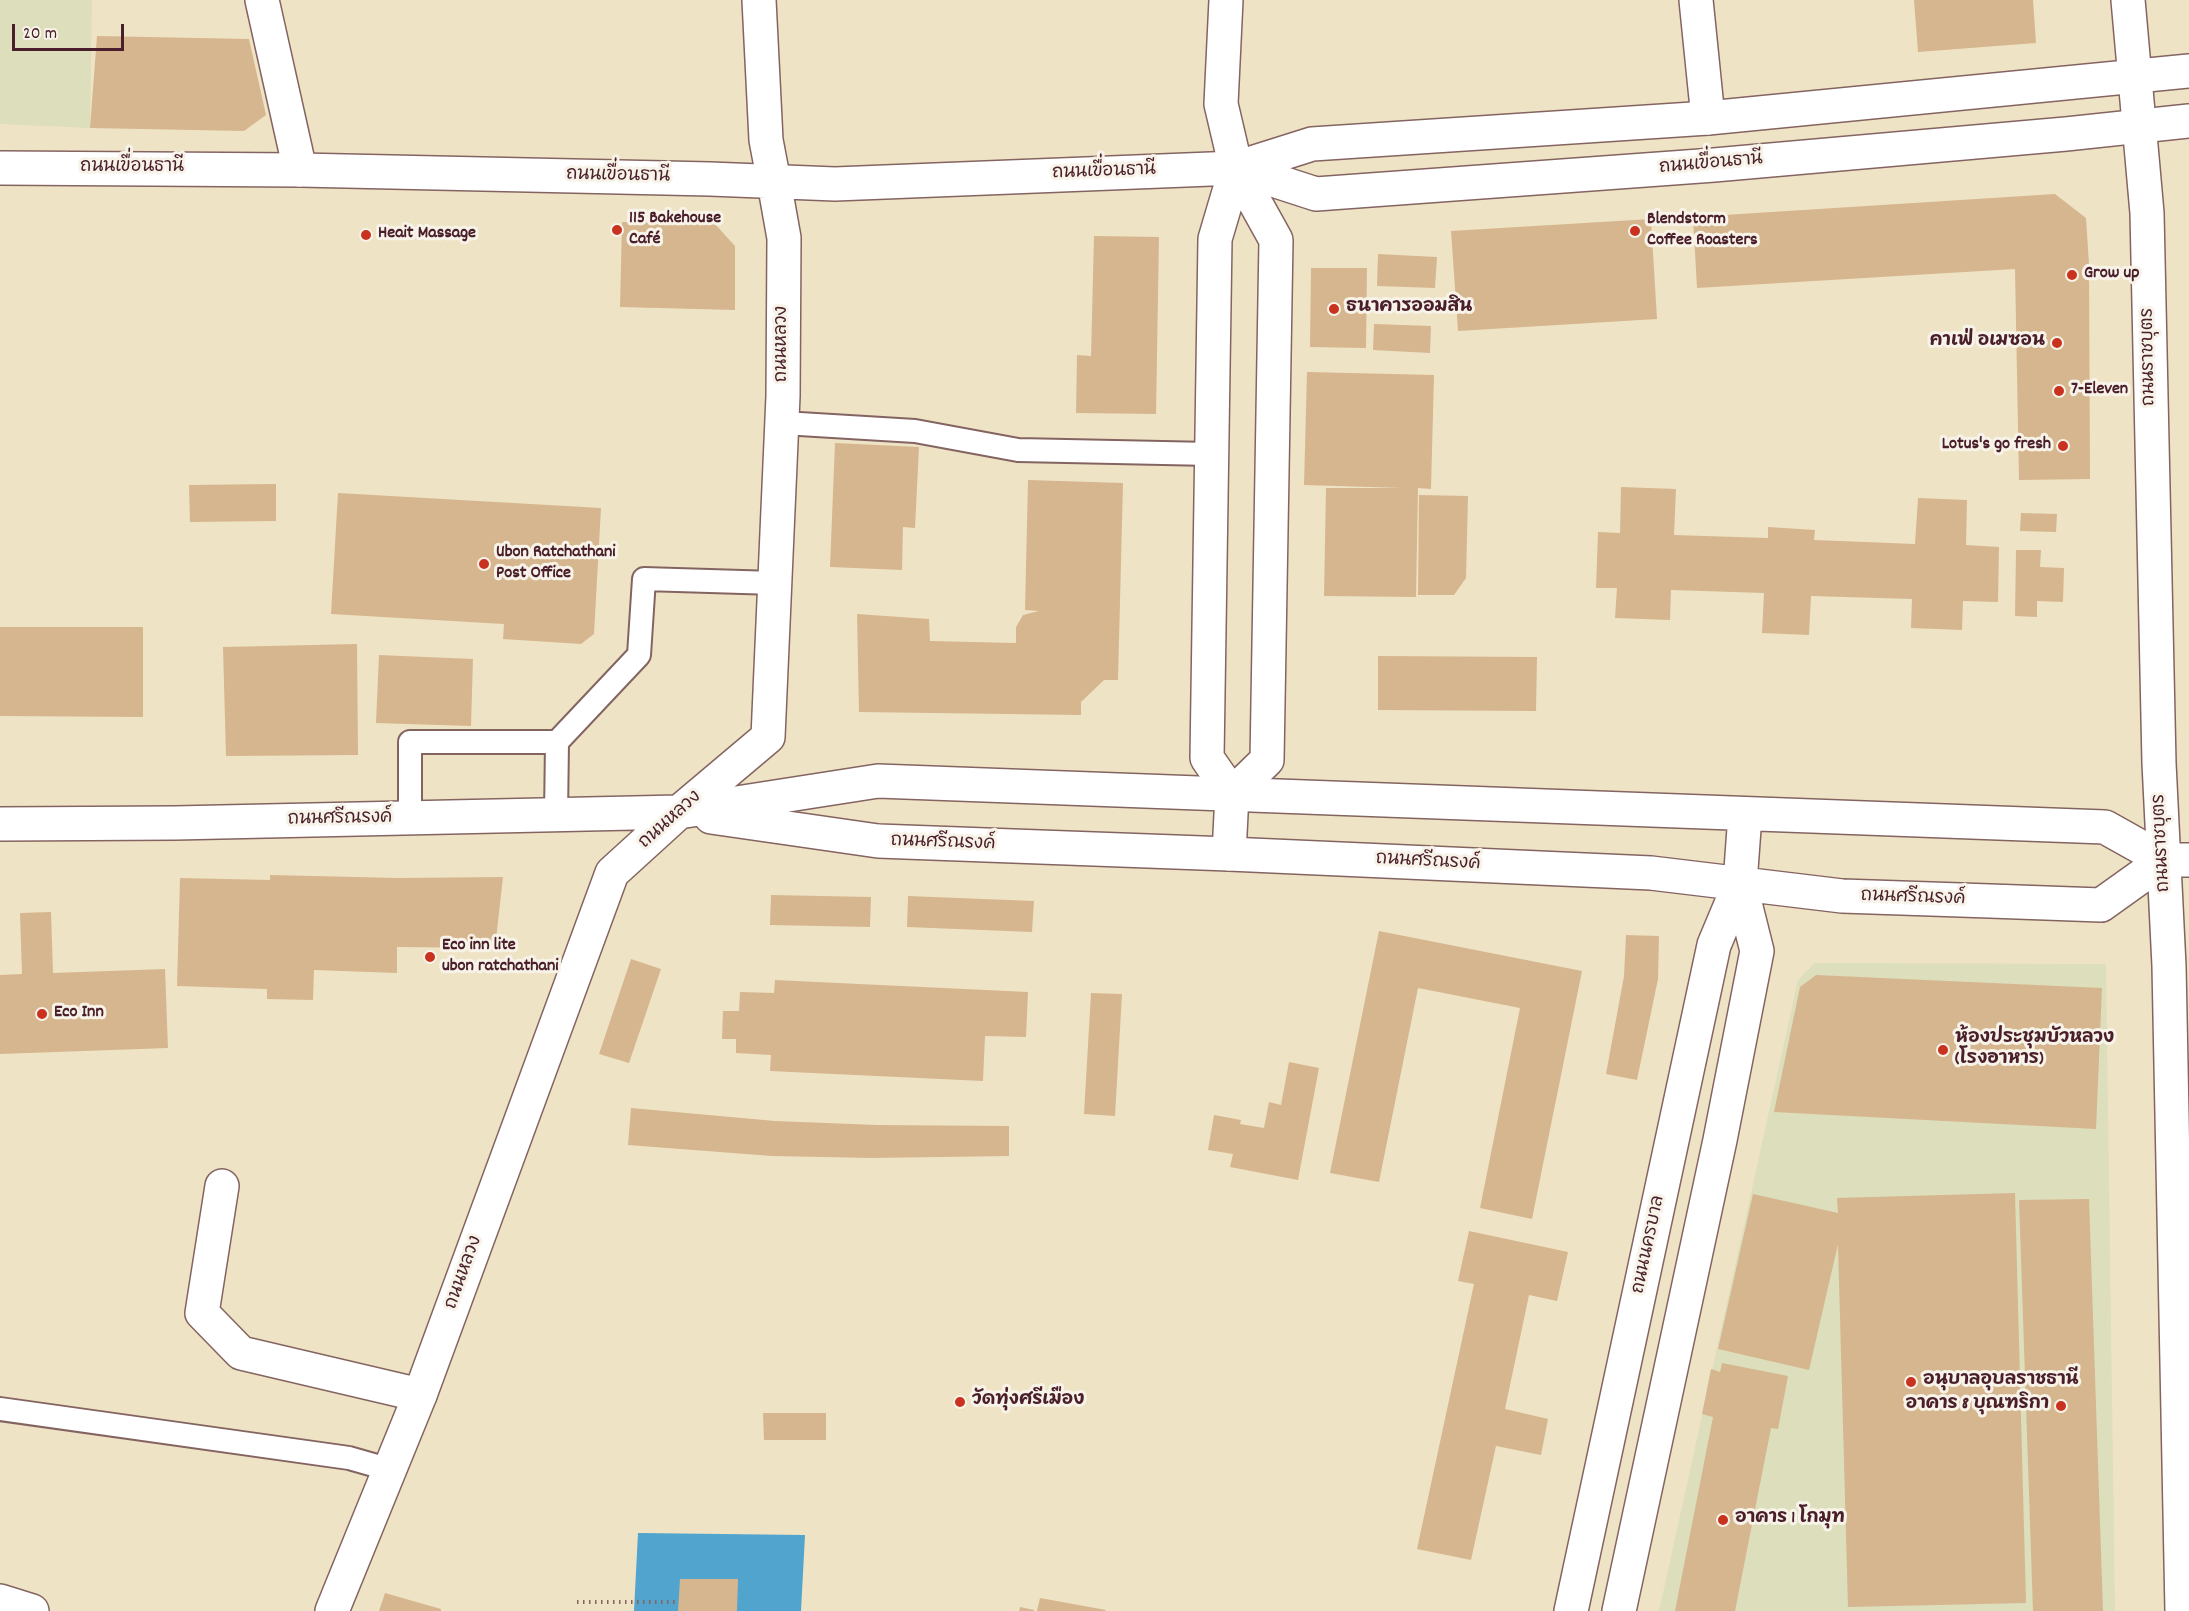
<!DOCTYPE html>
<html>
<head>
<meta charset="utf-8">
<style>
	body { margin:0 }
	#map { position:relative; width:2189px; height:1611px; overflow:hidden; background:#efe3c5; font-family:Dekko,sans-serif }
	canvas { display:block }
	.scale { position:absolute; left:12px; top:24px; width:112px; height:27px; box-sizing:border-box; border:3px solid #4a1f2b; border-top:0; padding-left:8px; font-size:18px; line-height:21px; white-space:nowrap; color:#4a1f2b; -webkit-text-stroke:4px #f7f3e8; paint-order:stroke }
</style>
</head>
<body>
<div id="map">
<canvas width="2189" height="1611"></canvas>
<div class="scale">20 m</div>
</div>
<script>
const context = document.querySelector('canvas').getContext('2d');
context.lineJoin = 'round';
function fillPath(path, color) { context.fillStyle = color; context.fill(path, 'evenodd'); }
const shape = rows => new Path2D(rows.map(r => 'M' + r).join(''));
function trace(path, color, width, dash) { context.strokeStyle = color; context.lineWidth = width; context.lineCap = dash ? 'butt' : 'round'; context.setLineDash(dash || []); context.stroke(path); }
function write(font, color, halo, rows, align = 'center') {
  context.font = font + ' Dekko,"Playpen Sans Thai",sans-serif'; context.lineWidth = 6; context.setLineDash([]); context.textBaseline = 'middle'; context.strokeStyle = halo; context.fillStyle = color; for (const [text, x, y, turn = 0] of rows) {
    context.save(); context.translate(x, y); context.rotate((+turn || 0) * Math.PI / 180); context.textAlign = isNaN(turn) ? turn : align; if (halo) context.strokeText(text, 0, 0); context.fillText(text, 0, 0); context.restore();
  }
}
const built = shape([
	[0,0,92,0,90,128,0,124],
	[1815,963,2106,964,2115,1611,1659,1611,1798,980]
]);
const water = shape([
	[638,1533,805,1535,801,1611,634,1611]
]);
const building = shape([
	[1914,0,2033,0,2036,43,1918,52],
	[97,36,249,39,266,115,244,131,90,128],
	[2055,194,2086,218,2089,264,2090,479,2019,480,2015,269,1697,288,1693,217],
	[1651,219,1657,319,1458,331,1451,231],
	[622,222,714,223,735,246,735,310,620,307],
	[1094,236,1159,237,1156,414,1076,413,1077,355,1091,356],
	[1378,254,1437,257,1435,288,1377,286],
	[1311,268,1367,268,1366,348,1310,347],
	[1374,324,1431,326,1430,353,1373,350],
	[1307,372,1434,375,1431,489,1418,488,1416,597,1324,596,1326,488,1402,488,1304,485],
	[835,443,919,447,915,528,903,527,902,570,830,567],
	[1028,480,1123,483,1118,680,1104,680,1081,702,1081,715,859,712,857,614,929,619,930,641,1016,643,1016,627,1023,615,1039,611,1025,610],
	[276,484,276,521,190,522,189,485],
	[1621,487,1676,489,1674,535,1768,538,1768,527,1815,530,1814,540,1915,544,1918,498,1967,500,1966,545,1999,547,1998,602,1963,601,1962,630,1911,628,1912,599,1811,596,1809,635,1762,633,1764,593,1671,590,1670,620,1615,618,1617,588,1596,588,1598,532,1620,533],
	[338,493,601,508,594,634,581,644,503,639,504,624,331,614],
	[1419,495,1468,496,1466,578,1454,595,1418,595],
	[2021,513,2057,514,2056,532,2020,531],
	[2016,550,2041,550,2040,567,2064,568,2063,602,2037,601,2037,617,2015,616],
	[0,627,143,627,143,717,0,716],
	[357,644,358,755,226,756,223,647],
	[379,655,473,659,471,726,376,723],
	[1378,656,1537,657,1536,711,1378,710],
	[270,875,399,878,503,877,495,948,397,947,397,973,314,970,313,1000,267,999,267,989,177,986,180,878,270,880],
	[771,895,871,897,870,927,770,925],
	[908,896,1034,901,1032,932,907,927],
	[51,912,53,973,165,969,168,1048,0,1054,0,975,22,974,20,913],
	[1379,931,1582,971,1532,1219,1480,1208,1520,1008,1418,988,1379,1182,1330,1173],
	[1626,935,1659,936,1658,979,1637,1080,1606,1074,1624,976],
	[631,959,661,969,629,1063,599,1054],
	[1816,975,2102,988,2096,1129,1774,1112,1800,987],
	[775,980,1028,992,1026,1037,985,1036,983,1081,770,1071,771,1055,736,1053,736,1039,722,1039,723,1011,739,1011,740,992,774,993],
	[1091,993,1122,994,1115,1116,1084,1114],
	[1289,1062,1319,1068,1298,1180,1230,1167,1233,1154,1208,1150,1214,1115,1241,1120,1240,1124,1264,1128,1269,1102,1281,1105],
	[631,1108,775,1121,877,1125,1009,1126,1009,1156,872,1158,772,1156,628,1145],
	[2015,1193,2026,1603,1848,1607,1838,1244,1809,1370,1718,1349,1753,1194,1838,1213,1837,1198],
	[2089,1199,2103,1611,2033,1611,2019,1200],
	[1469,1231,1568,1252,1557,1301,1529,1295,1505,1409,1548,1419,1541,1455,1496,1446,1471,1560,1417,1549,1474,1284,1458,1281],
	[1722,1363,1788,1376,1778,1429,1771,1428,1735,1611,1675,1611,1713,1417,1702,1414,1711,1369,1720,1372],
	[763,1413,826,1413,826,1440,764,1440],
	[680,1579,738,1579,737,1611,678,1611],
	[385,1593,441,1609,441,1611,379,1611],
	[1040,1598,1106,1610,1105,1611,1037,1611],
	[1020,1607,1034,1610,1034,1611,1019,1611]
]);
const path = shape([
	[577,1602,679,1602]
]);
const lane = shape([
	[783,423,915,431,1018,450,1211,454],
	[557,742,639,655,644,579,775,583],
	[410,819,410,742,557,742,556,816],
	[0,1409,349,1458,391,1470]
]);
const street = shape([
	[262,0,300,170],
	[759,0,766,140,774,182],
	[1226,0,1221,104,1236,168,1276,240,1267,760,1232,794],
	[1696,0,1708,118],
	[2128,0,2147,213,2159,763,2169,966,2182,1611],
	[1229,854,1232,794,1207,758,1215,239,1236,168],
	[222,1186,202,1313,241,1353,420,1395],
	[0,1601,32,1611]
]);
const secondary = shape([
	[0,168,300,170,710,179,835,184,1236,168,1312,144,1708,118,2189,71],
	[1236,168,1316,194,1714,165,2066,134,2189,121],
	[711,817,878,841,1229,854,1651,873,1842,896,1990,901,2101,905,2164,860],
	[0,824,175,823,679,812,878,781,2105,827,2164,860,2189,860],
	[332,1611,420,1395,612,873,679,812,768,737,783,396,784,238,774,182],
	[1571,1611,1714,945,1740,883,1745,815],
	[1619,1611,1720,1140,1757,951,1740,883]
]);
const markers = [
	[617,230,6,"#c8321e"],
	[1635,231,6,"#c8321e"],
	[366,235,6,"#c8321e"],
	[2072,275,6,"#c8321e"],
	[1334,309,6,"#c8321e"],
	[2057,343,6,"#c8321e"],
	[2059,391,6,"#c8321e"],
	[2063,446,6,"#c8321e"],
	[484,564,6,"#c8321e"],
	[430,957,6,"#c8321e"],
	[42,1014,6,"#c8321e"],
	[1943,1050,6,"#c8321e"],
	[1911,1382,6,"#c8321e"],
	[960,1402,6,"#c8321e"],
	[2061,1406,6,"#c8321e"],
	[1723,1520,6,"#c8321e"]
];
const streetNames = [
	["ถนนเขื่อนธานี",1711,165,-5],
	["ถนนเขื่อนธานี",132,169],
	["ถนนเขื่อนธานี",1104,173,-2],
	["ถนนเขื่อนธานี",618,177,1],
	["ถนนหลวง",784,344,-90],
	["ถนนราชบุตร",2150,357,-91],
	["ถนนศรีณรงค์",340,820,-1],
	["ถนนหลวง",671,821,-42],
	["ถนนราชบุตร",2163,843,-93],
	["ถนนศรีณรงค์",943,844,2],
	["ถนนศรีณรงค์",1428,863,3],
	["ถนนศรีณรงค์",1913,899,2],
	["ถนนนครบาล",1650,1245,-78],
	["ถนนหลวง",465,1273,-70]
];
const poiNames = [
	["115 Bakehouse",629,220],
	["Café",629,241],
	["Blendstorm",1647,221],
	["Coffee Roasters",1647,242],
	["Heait Massage",378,235],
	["Grow up",2084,275],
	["ธนาคารออมสิน",1346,309],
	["คาเฟ่ อเมซอน",2045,343,"right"],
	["7-Eleven",2071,391],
	["Lotus's go fresh",2051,446,"right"],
	["Ubon Ratchathani",496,554],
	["Post Office",496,575],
	["Eco inn lite",442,947],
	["ubon ratchathani",442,968],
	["Eco Inn",54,1014],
	["ห้องประชุมบัวหลวง",1955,1040],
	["(โรงอาหาร)",1955,1061],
	["อนุบาลอุบลราชธานี",1923,1382],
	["วัดทุ่งศรีเมือง",972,1402],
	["อาคาร 8 บุณฑริกา",2049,1406,"right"],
	["อาคาร 1 โกมุท",1735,1520]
];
fillPath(built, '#dcdebc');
fillPath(water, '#51a4cd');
fillPath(building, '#d6b68e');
trace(lane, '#846461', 26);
trace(street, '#846461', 36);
trace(secondary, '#846461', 36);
trace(path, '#846461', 4, [1.5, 4.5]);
trace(lane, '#fff', 22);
trace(street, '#fff', 33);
trace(secondary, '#fff', 33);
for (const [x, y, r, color] of markers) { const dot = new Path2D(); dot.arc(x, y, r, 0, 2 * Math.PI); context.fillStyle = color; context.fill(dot); trace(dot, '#f7f3e8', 2); }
write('18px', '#4a1f2b', '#f7f3e8', streetNames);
write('bold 18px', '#4a1f2b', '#f7f3e8', poiNames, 'left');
</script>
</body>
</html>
